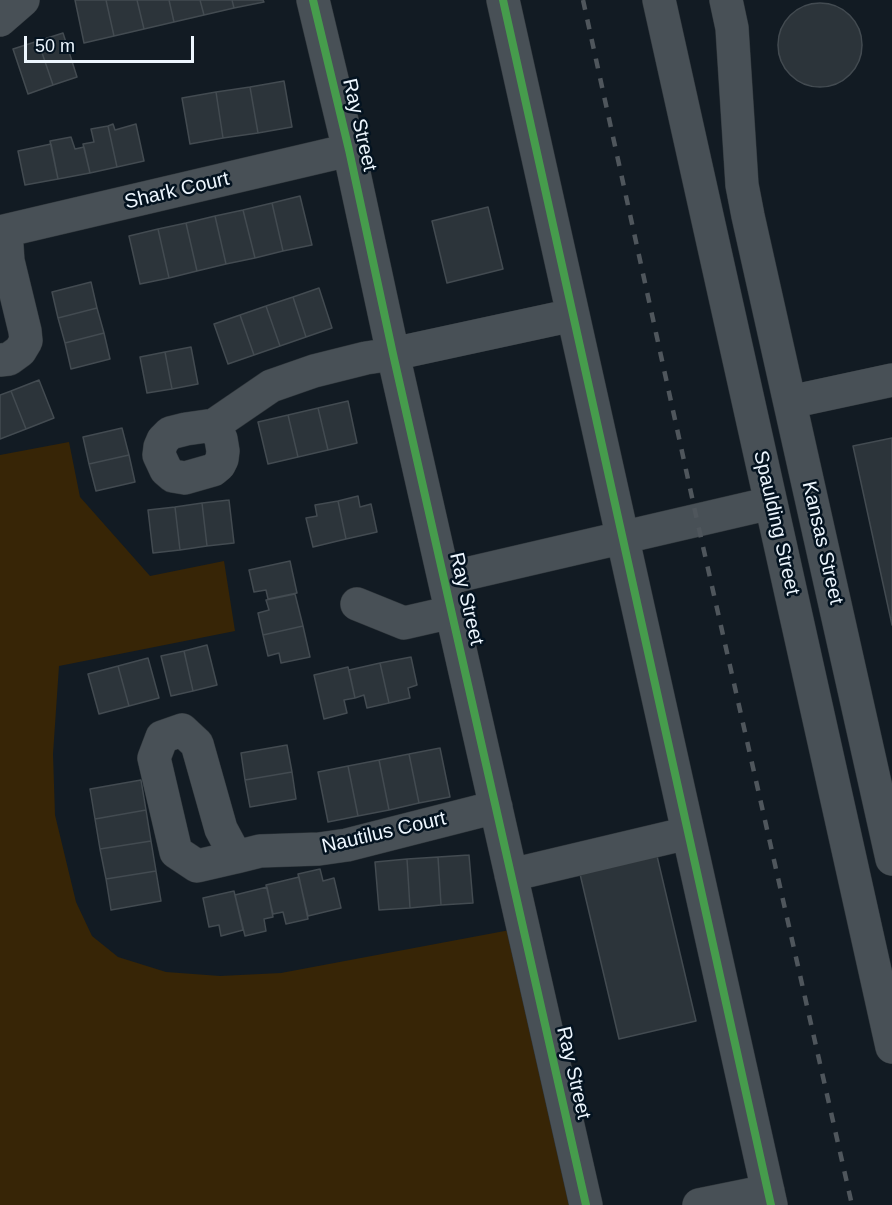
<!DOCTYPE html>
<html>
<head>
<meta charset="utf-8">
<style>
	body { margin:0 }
	#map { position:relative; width:892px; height:1205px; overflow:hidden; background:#121b23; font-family:Arial,sans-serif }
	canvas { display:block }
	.scale { position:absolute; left:24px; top:36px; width:170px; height:27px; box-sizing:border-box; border:3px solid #edf6fe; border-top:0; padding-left:8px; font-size:18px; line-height:21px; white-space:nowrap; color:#edf6fe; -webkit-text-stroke:4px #041320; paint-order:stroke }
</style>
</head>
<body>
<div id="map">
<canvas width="892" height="1205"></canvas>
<div class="scale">50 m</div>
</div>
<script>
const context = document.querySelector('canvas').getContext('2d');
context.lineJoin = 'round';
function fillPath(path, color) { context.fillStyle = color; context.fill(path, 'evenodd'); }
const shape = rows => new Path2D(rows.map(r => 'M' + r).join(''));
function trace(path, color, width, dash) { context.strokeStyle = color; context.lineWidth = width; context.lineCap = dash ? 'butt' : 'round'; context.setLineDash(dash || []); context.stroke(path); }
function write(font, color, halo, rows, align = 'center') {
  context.font = font + ' Arial,sans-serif'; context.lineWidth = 5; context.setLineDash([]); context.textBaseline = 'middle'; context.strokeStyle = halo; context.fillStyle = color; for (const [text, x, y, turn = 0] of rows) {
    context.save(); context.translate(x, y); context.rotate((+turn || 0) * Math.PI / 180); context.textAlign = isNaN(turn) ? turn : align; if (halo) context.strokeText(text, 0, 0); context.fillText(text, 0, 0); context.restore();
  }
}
const green = shape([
	[69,442,80,497,150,576,224,561,235,631,59,666,53,754,55,815,76,902,92,936,118,957,166,972,220,976,281,973,510,930,571,1205,0,1205,0,455]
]);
const building = shape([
	[75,0,106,0,114,36,84,43,75,0],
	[106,0,137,0,144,29,114,36,106,0],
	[137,0,169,0,174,22,144,29,137,0],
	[169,0,200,0,204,15,174,22,169,0],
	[200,0,232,0,234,8,204,15,200,0],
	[232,0,263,0,264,2,234,8,232,0],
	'778 45a42 42 0 1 1 84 0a42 42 0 1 1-84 0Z',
	[63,33,77,77,53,85,38,41,63,33],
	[38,41,53,85,28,94,13,49,38,41],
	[284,81,292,127,258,133,250,87,284,81],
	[250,87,258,133,223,138,216,92,250,87],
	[216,92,223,138,190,144,182,98,216,92],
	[113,124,115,130,136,124,144,161,117,167,108,126,113,124],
	[108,126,117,167,90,173,83,144,94,142,91,129,108,126],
	[71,137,75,149,84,147,90,173,58,179,50,141,71,137],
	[51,144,58,179,25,185,18,151,51,144],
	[300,196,312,245,283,251,272,203,300,196],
	[272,203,283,251,255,258,243,210,272,203],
	[488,207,503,269,447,283,432,221,488,207],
	[243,210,255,258,226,264,215,216,243,210],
	[215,216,226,264,197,271,186,223,215,216],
	[186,223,197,271,169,278,158,229,186,223],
	[158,229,169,278,140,284,129,236,158,229],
	[91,282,97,308,58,318,52,292,91,282],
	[319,288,332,328,306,337,293,297,319,288],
	[293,297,306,337,280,346,266,306,293,297],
	[266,306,280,346,254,355,240,315,266,306],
	[97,308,104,333,65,343,58,318,97,308],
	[240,315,254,355,228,364,214,324,240,315],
	[104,333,110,359,71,369,65,343,104,333],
	[191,347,198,384,172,389,165,352,191,347],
	[165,352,172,389,147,393,140,357,165,352],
	[39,380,54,418,26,429,11,391,39,380],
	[11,391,26,429,0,439,0,395,11,391],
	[348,401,357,443,328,450,318,408,348,401],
	[318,408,328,450,298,457,288,415,318,408],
	[288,415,298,457,268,464,258,422,288,415],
	[122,428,129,455,89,464,83,437,122,428],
	[892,438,892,625,853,446,892,438],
	[129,455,135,482,96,491,89,464,129,455],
	[358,496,360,507,371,504,377,532,346,539,338,501,358,496],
	[229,500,234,543,207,546,202,503,229,500],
	[338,501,346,539,313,547,306,518,317,516,315,505,338,501],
	[202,503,207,546,180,550,175,507,202,503],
	[175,507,180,550,153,553,148,510,175,507],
	[290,561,297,593,268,599,266,590,254,592,249,570,290,561],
	[295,594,303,626,263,635,258,613,269,610,266,600,295,594],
	[303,626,310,657,281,663,279,653,268,656,263,635,303,626],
	[207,645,217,685,193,691,184,651,207,645],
	[184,651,193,691,171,696,161,656,184,651],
	[411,657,417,685,408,688,410,698,389,703,380,663,411,657],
	[148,658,159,698,129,706,118,666,148,658],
	[380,663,389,703,367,708,364,695,355,698,349,670,380,663],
	[118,666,129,706,99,714,88,674,118,666],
	[348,667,355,698,344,700,347,713,324,719,314,675,348,667],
	[287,745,292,772,245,780,241,753,287,745],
	[440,748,450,797,419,803,409,754,440,748],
	[409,754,419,803,389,810,379,760,409,754],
	[379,760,389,810,358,816,348,766,379,760],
	[348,766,358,816,328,822,318,772,348,766],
	[292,772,296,799,250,807,245,780,292,772],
	[141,780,146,810,95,819,90,789,141,780],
	[146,810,151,841,100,849,95,819,146,810],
	[151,841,156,871,106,879,100,849,151,841],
	[469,855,473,903,441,905,438,857,469,855],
	[657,856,696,1021,619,1039,580,874,657,856],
	[438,857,441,905,410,908,407,859,438,857],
	[407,859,410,908,379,910,375,862,407,859],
	[320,869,323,881,334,878,341,908,308,916,298,874,320,869],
	[156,871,161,901,111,910,106,879,156,871],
	[299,877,308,919,286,924,283,912,273,914,266,885,299,877],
	[267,887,273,917,264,919,266,931,245,936,235,895,267,887],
	[234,891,243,930,221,936,219,925,209,927,203,898,234,891]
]);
const minor = shape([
	[313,0,349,150,393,354,586,1205],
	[503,0,771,1205],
	[659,0,892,1047],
	[726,0,732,28,742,185,748,216,892,859],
	[0,20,23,0],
	[0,232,349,150],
	[0,360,9,359,20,351,26,341,25,331,8,261,6,231],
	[790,402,892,380],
	[214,425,221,439,223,451,222,459,219,465,213,470,185,478,173,476,166,470,159,455,160,447,163,440,170,433,186,429,214,425,271,386,314,371,366,358,393,354,573,315],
	[444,579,771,503],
	[357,604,404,623,452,612],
	[182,730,197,744,221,829,236,857,197,866,176,852,154,758,162,737,182,730],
	[236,857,260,851,319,849,347,845,496,807],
	[511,875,688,833],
	[699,1205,768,1191]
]);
const rail = shape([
	[583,0,697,520,852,1205]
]);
const cycleway = shape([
	[313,0,349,150,393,354,586,1205],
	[503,0,771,1205]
]);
const streetNames = [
	["Ray Street",359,125,77],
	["Shark Court",177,191,-13],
	["Spaulding Street",776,523,77],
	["Kansas Street",822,543,77],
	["Ray Street",466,599,77],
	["Nautilus Court",384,833,-13],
	["Ray Street",573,1073,77]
];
fillPath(green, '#372506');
fillPath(building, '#2c343a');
trace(building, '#434b51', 1.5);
trace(minor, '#2f363b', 34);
trace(minor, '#485056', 33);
trace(rail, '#4f565c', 4.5, [10, 10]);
trace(cycleway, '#469c4c', 8);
write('20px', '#edf6fe', '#041320', streetNames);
</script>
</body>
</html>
